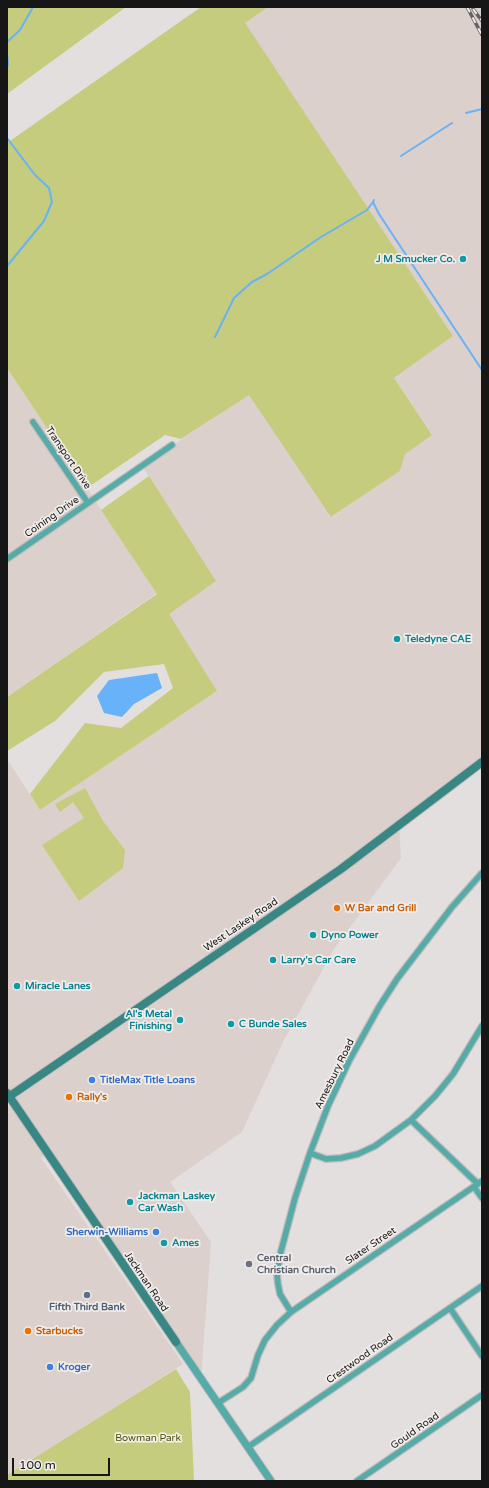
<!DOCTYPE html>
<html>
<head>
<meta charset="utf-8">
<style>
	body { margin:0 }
	#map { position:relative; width:489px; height:1488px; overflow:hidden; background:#e3dfde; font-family:"Varela Round",sans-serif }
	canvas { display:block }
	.frame { position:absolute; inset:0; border:8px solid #171616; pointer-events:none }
	.scale { position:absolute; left:12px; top:1458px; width:98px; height:18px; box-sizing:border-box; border:2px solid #171616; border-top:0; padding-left:5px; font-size:12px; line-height:14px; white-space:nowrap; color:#171616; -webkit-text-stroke:3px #f0edeb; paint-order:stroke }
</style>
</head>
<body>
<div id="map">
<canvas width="489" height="1488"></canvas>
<div class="frame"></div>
<div class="scale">100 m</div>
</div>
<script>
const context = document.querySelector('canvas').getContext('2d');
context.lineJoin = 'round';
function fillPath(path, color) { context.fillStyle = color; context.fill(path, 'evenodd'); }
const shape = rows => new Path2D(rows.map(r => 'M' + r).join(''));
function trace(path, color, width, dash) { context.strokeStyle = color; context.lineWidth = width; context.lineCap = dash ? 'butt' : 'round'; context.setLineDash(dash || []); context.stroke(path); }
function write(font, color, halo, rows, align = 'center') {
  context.font = font + ' "Varela Round",sans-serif'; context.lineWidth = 3.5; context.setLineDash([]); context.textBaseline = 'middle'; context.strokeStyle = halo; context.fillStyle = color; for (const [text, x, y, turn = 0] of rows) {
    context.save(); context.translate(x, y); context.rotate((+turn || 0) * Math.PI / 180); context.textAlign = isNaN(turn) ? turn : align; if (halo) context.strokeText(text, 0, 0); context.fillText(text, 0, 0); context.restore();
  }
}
const built = shape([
	[268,7,482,7,482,762,399,826,401,858,334,949,283,1042,242,1132,170,1182,211,1242,201,1379,48,1154,41,1158,183,1364,7,1475,7,1108,14,1103,7,1092,7,759,40,810,216,692,168,614,215,580,142,466,249,394,332,517,400,471,404,454,432,435,394,378,453,336,244,23],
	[7,368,157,593,7,697]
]);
const green = shape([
	[7,7,126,7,7,94],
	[201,7,268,7,245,23,453,336,394,378,432,435,405,454,400,471,331,517,249,395,181,439,165,435,87,488,7,368,7,143],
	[149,476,216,581,169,614,217,691,40,810,30,794,85,723,121,728,173,688,164,664,104,672,55,721,7,751,7,697,157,594,101,510],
	[85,788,103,821,125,850,123,868,79,901,42,845,84,818,73,802,60,812,55,804],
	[176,1369,190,1392,194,1481,7,1481,7,1475]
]);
const water = shape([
	[157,673,162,688,134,704,122,717,104,713,97,696,109,680]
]);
const stream = shape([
	[7,42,20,30,33,7],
	[7,53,8,64,7,67],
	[466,113,482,109],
	[7,138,35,175,49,188,52,202,44,221,7,266],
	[401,156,452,123],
	[374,200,373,202,379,214,482,370],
	[215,337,234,298,252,282,267,274,321,237,367,210,373,202]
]);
const minor = shape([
	[33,422,88,503],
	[7,559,172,445],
	[411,1120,478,1184],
	[310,1153,326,1159,341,1158,358,1154,375,1146,411,1120,435,1096,453,1074,482,1026],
	[474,1187,482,1198],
	[450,1308,482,1356],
	[291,1312,280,1294,278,1284,277,1274,280,1255,295,1198,310,1153,328,1106,349,1061,379,1007,397,979,452,907,482,873],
	[218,1403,243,1387,251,1378,258,1355,265,1340,277,1325,291,1312,482,1181],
	[248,1447,482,1286],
	[357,1481,482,1395]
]);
const tertiary = shape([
	[176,1342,271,1481]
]);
const secondary = shape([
	[7,1093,176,1342],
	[7,1098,341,869,482,762]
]);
const rail = shape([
	[467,7,482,35],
	[473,9,482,21]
]);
const markers = [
	[463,259,4,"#0f9aa8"],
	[397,639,4,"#0f9aa8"],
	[337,908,4,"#e8710a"],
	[313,935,4,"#0f9aa8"],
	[273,960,4,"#0f9aa8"],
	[17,986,4,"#0f9aa8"],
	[180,1020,4,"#0f9aa8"],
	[231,1024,4,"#0f9aa8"],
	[92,1080,4,"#3f7fe0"],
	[69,1097,4,"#e8710a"],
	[130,1202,4,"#0f9aa8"],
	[156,1232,4,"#3f7fe0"],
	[164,1243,4,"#0f9aa8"],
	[249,1264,4,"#6b7280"],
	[87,1295,4,"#5c6f8a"],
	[28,1331,4,"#e8710a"],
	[50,1367,4,"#3f7fe0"]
];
const cultureNames = [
	["J M Smucker Co.",455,259,"right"],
	["Teledyne CAE",405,639],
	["Dyno Power",321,935],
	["Larry's Car Care",281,960],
	["Miracle Lanes",25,986],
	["Al's Metal",172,1014,"right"],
	["Finishing",172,1026,"right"],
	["C Bunde Sales",239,1024],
	["Jackman Laskey",138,1196],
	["Car Wash",138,1208],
	["Ames",172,1243]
];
const streetNames = [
	["Transport Drive",68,458,56],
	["Coining Drive",52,517,-35],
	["West Laskey Road",241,925,-34],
	["Amesbury Road",335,1074,-64],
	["Slater Street",371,1246,-34],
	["Jackman Road",146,1282,56],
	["Crestwood Road",360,1359,-35],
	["Gould Road",415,1431,-35]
];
const foodNames = [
	["W Bar and Grill",345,908],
	["Rally's",77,1097],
	["Starbucks",36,1331]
];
const shopNames = [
	["TitleMax Title Loans",100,1080],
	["Sherwin-Williams",148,1232,"right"],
	["Kroger",58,1367]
];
const worshipNames = [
	["Central",257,1258],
	["Christian Church",257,1270]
];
const serviceNames = [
	["Fifth Third Bank",87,1307]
];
const parkNames = [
	["Bowman Park",148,1438]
];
fillPath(built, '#dcd0cc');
fillPath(green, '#c5cc7e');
fillPath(water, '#67b2f8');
trace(stream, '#67b2f8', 2);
trace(minor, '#bebbba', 8);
trace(tertiary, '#bebbba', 9);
trace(secondary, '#bebbba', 10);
trace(minor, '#55aba7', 5.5);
trace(tertiary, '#55aba7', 7);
trace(secondary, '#398784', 8);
trace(rail, '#646262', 3.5);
trace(rail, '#f0edeb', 2, [6]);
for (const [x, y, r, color] of markers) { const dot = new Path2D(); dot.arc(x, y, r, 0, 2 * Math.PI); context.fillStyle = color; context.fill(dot); trace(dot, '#f0edeb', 1.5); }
write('bold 10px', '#0d838f', '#f0edeb', cultureNames, 'left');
write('10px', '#171616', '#f0edeb', streetNames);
write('bold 10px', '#c56008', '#f0edeb', foodNames, 'left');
write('bold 10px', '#366cbe', '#f0edeb', shopNames, 'left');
write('bold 10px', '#5b616d', '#f0edeb', worshipNames, 'left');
write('bold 10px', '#4e5e75', '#f0edeb', serviceNames);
write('10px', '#4d5100', '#f0edeb', parkNames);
</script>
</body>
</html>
